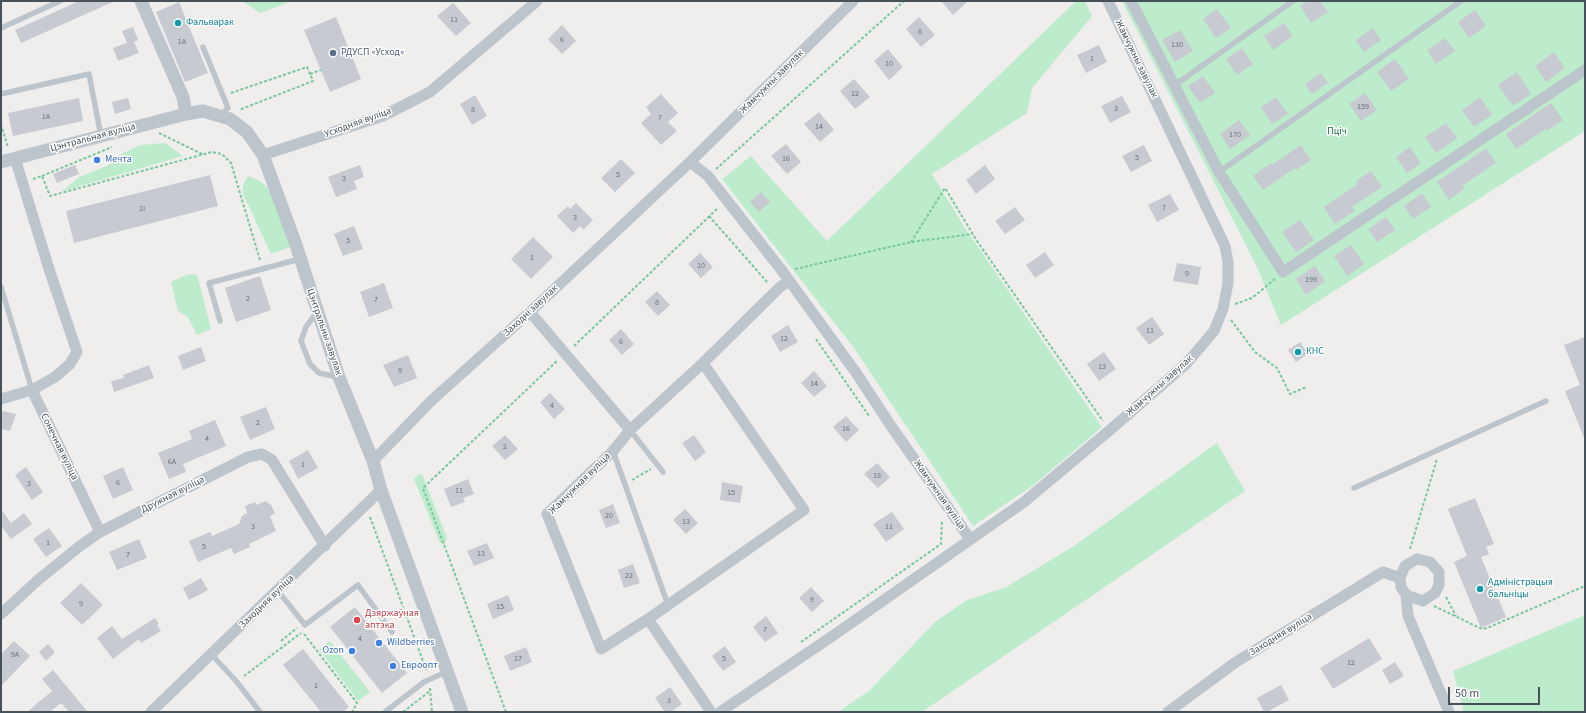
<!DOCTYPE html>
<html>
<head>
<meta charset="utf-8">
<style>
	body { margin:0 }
	#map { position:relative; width:1586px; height:713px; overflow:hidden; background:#f0eded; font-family:"Source Sans 3",sans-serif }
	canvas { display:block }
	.frame { position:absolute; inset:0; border:2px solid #465159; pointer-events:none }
	.scale { position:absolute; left:1448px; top:687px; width:92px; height:18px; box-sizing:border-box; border:2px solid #465159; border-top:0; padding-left:5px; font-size:12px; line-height:14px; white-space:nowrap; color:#465159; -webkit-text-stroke:3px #fff; paint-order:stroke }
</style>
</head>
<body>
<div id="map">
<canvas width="1586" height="713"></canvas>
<div class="frame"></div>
<div class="scale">50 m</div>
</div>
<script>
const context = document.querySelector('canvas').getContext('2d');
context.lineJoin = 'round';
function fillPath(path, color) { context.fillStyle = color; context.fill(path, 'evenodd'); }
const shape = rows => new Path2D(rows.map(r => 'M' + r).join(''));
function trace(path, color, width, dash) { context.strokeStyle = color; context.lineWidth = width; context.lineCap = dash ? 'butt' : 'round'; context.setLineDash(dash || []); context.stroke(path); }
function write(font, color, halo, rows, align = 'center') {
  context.font = font + ' "Source Sans 3",sans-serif'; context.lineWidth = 3; context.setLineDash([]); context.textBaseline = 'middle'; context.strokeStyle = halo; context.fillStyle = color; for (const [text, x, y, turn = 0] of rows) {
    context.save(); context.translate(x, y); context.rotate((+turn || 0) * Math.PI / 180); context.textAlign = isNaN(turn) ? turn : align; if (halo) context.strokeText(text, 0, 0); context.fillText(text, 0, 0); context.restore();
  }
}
const green = shape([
	[242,1,292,1,260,13],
	[1076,1,1085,1,1092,16,1032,88,1027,113,932,174,965,228,1102,427,1035,484,973,526,854,348,722,179,751,156,827,241],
	[1122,1,1585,1,1585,131,1281,325,1257,267],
	[165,143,183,156,63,191,79,177,109,165,109,160,140,145],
	[248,176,260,181,279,197,296,245,271,254,243,194,243,185],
	[197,274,211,329,197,335,188,317,178,311,171,282,187,275],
	[1217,443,1245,491,922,712,838,712,869,691,935,622,967,600,1006,587,1074,546],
	[419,474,422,474,447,538,444,545,440,543,414,479],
	[1585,615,1585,712,1464,712,1453,671],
	[330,641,370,692,358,701,319,649]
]);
const building = shape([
	[79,1,115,1,21,43,15,30],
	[941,1,968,1,953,15],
	[1307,1,1320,1,1328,12,1311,23,1300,6],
	[179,2,208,73,185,82,156,12],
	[453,3,471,23,456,36,437,16],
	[1217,9,1231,28,1216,38,1203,19],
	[1475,10,1486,26,1469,38,1458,22],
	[336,17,361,79,330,92,304,30],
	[919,17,935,35,921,47,906,29],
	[1284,23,1293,36,1273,50,1264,36],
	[562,25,576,41,562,54,548,39],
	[133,27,138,40,134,42,139,53,118,61,113,48,127,43,122,31],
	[1373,28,1381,40,1364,52,1356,40],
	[1180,30,1193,51,1175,62,1162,40],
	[1445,38,1455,51,1436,64,1427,50],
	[1099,45,1107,62,1086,73,1077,55],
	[1242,48,1253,64,1237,75,1226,59],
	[888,49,903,67,889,80,874,61],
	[1554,52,1565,68,1546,82,1535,66],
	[1395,59,1409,79,1391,91,1377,72],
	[1517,72,1531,94,1513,106,1498,85],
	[1321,73,1328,83,1312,94,1305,84],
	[1203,76,1215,93,1200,103,1188,86],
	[854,79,870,97,855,109,840,91],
	[1365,93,1377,110,1361,121,1349,104],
	[661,94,678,113,668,122,677,131,661,145,641,123,651,114,646,107],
	[475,95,487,116,472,125,460,104],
	[1122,96,1131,112,1110,123,1101,106],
	[1276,97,1288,114,1272,124,1261,107],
	[1480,97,1492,115,1474,127,1462,110],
	[79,98,83,121,13,136,8,113],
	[128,98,131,109,115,114,112,102],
	[1551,103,1563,120,1547,131,1546,129,1516,149,1506,134],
	[819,112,834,130,820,142,804,124],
	[1239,120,1250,135,1230,149,1220,134],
	[1446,123,1457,138,1436,153,1425,137],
	[786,144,801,162,787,174,771,156],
	[1144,145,1152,161,1131,172,1122,156],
	[1301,145,1311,160,1296,170,1295,168,1263,190,1253,176,1271,163,1272,165],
	[1410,147,1421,163,1407,173,1396,157],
	[1486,148,1496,163,1463,185,1465,188,1449,200,1437,182],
	[621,159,635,173,615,192,601,178],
	[75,165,79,174,57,183,53,174],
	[360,165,364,177,354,181,357,189,336,197,328,177],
	[985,165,995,179,976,194,966,180],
	[1371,171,1382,187,1352,207,1355,211,1335,224,1324,207,1358,184,1356,181],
	[210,175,218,206,74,243,66,211],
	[761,192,770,202,759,212,750,202],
	[1422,193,1431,207,1413,219,1404,206],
	[1170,194,1179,210,1157,222,1148,205],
	[576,203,593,220,583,230,580,226,573,233,557,216,568,206,570,209],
	[1015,207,1025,220,1005,234,995,221],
	[1386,217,1395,230,1377,242,1368,229],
	[1300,220,1314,240,1296,252,1282,232],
	[354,226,363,249,343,256,334,234],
	[533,237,553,257,531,279,511,259],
	[1351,245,1364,264,1347,276,1334,256],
	[1045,252,1054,265,1035,278,1026,265],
	[700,253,713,267,701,278,688,264],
	[1177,263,1201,267,1198,285,1173,281],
	[1315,266,1325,281,1306,295,1296,279],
	[260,276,271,310,236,322,225,288],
	[384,283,393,308,369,317,360,292],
	[657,291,670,305,658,316,645,302],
	[1152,317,1164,334,1149,345,1136,328],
	[788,325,798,342,780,352,771,336],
	[621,329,634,344,622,355,609,340],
	[1585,337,1585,440,1565,391,1580,385,1564,345],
	[1300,342,1308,354,1296,362,1288,350],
	[201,347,206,361,183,370,178,356],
	[1104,352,1116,369,1099,381,1087,364],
	[408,355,417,378,394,387,383,365],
	[149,365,154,378,114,392,111,381,124,378,123,375],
	[814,371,827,386,814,397,801,383],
	[550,393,565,409,554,419,540,402],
	[266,407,275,429,250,440,240,417],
	[3,411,16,414,10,431,1,429,1,418],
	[846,416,859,430,846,442,833,427],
	[215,420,226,446,183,464,186,472,169,479,158,453,192,439,189,431],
	[505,435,518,449,505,460,492,446],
	[694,435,706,452,695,461,682,443],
	[308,450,318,468,298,479,289,461],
	[877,463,890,477,878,488,864,474],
	[26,467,43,492,32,500,15,475],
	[123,467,133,490,113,499,103,476],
	[468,479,474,494,463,498,465,502,451,507,444,489],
	[722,482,743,486,740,503,720,500],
	[1475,498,1494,544,1486,547,1489,554,1481,557,1506,617,1481,628,1454,562,1467,556,1448,509],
	[266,501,271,505,275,513,270,516,276,531,249,544,250,547,234,554,231,548,198,562,189,541,210,532,212,536,239,524,242,516,247,513,245,506,255,502,256,505],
	[613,504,620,523,606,528,599,510],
	[1,509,11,523,24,513,32,524,11,539,1,526],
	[685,509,698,523,686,534,673,520],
	[892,512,904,529,886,542,873,524],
	[49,528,62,546,46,557,33,539],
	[139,539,147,558,117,570,109,552],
	[487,543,494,558,474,566,467,551],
	[633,564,640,583,624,588,618,570],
	[201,578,208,590,189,600,183,588],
	[81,583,103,605,82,625,60,603],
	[811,587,824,601,812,612,799,598],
	[508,595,514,610,493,619,487,604],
	[355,607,407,673,382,693,330,627],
	[766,616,778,633,765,642,753,627],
	[155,618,159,624,157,625,161,631,141,643,139,639,113,659,97,638,112,626,122,639],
	[1369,638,1382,659,1333,689,1320,668],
	[14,641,30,656,1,686,1,654],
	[48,644,55,652,46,661,39,652],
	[725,646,736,662,723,671,712,656],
	[526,647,532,662,510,671,504,656],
	[303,649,349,707,343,712,321,712,283,665],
	[1395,662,1404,676,1390,684,1382,670],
	[53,670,88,712,69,712,61,703,50,712,27,712,52,691,42,679],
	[1281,685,1289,700,1267,712,1264,712,1257,698],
	[670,687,682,704,671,712,665,712,655,698]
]);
const path = shape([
	[310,74,321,70],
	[231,93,307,67,313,81,239,110],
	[1,124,8,148],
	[159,133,202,154],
	[716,169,904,1],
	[42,176,112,147],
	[33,179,42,176,50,196,212,152,222,154,231,163,260,260],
	[709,216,768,283],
	[911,242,945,188,977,241,1103,421],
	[795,269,911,242,973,234],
	[1235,304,1252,298,1275,279],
	[1231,320,1255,352,1277,368,1290,394,1306,387],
	[816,339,869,416],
	[574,346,718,208],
	[632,480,651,469],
	[370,517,427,672],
	[1410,549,1437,459],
	[1446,597,1456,616],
	[1434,606,1482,629,1487,628,1585,586],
	[304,634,357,703,352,712],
	[281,641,297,628],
	[801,642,941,544,942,521],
	[244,676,301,633],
	[430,688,432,712],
	[403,712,430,691],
	[506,712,423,488,557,361]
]);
const service = shape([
	[1,28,60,1],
	[203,47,228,108,220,116],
	[1175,85,1293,1],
	[1,94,89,74,101,136],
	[1219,172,1461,1],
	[1,287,32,390],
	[317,312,306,327,301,341,310,364,319,373,338,377],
	[220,321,209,283,300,259],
	[630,430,663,472],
	[613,451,668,605],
	[1354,488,1546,401],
	[278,591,305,625,358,585,392,632],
	[212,655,237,682,260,712],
	[385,712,424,682,448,671]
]);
const minor = shape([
	[1131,1,1219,172,1283,272,1585,70],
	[263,155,383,116,430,92,537,1],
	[15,158,49,269,77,352,70,364,55,377,32,390],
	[690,162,708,176,783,272,857,374,889,423,970,539],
	[530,312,630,430],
	[1,399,32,390,100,532],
	[373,461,431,401,530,312,690,162,853,1],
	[1417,559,1430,562,1439,572,1439,585,1435,593,1423,601,1406,595,1401,587,1400,578,1405,566,1417,559],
	[1406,595,1408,616,1449,712],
	[1,614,38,580,80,546,100,532,248,457,262,454,272,460,325,546],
	[648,619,804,510,703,363],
	[151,712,381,490],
	[711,712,648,619,601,649,547,514,613,451,630,430,703,363,780,287,789,281],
	[720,712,834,635,1024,502,1110,430,1186,364,1214,331,1223,309,1228,283,1228,262,1225,246,1108,1],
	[1168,712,1236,662,1383,572,1400,578]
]);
const tertiary = shape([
	[141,1,183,97,186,114],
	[1,162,186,114,203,111,230,119,247,132,263,155,296,245,339,377,373,461,381,490,462,712]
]);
const markers = [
	[178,23,4,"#0f9aa8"],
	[333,53,4,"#5c6f8a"],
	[97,160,4,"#3f7fe0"],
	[1298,352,4,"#0f9aa8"],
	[1480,589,4,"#0f9aa8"],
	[357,620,4,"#e0444e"],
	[379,643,4,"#3f7fe0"],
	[352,651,4,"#3f7fe0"],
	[393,666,4,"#3f7fe0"]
];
const numberNames = [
	["11",454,20],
	["8",920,32],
	["6",562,40],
	["1А",182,42],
	["130",1177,45],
	["1",1092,59],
	["10",889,64],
	["12",855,94],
	["159",1363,107],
	["3",1116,109],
	["8",473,110],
	["1А",46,117],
	["7",660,118],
	["14",819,127],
	["170",1235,135],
	["5",1137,158],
	["16",786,159],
	["5",618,175],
	["3",344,179],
	["7",1164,208],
	["1І",142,209],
	["3",575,218],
	["5",348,241],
	["1",532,258],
	["10",701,266],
	["9",1187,274],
	["199",1311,280],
	["2",248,299],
	["7",376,300],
	["8",657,303],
	["11",1150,331],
	["12",784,339],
	["6",621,342],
	["13",1102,367],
	["9",400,371],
	["14",814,384],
	["4",552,406],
	["2",258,423],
	["16",846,429],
	["4",207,439],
	["2",505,447],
	["6А",172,462],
	["1",303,465],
	["18",877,476],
	["6",118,483],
	["3",29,484],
	["11",459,491],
	["15",731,493],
	["20",609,516],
	["13",686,522],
	["3",253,527],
	["11",889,527],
	["1",48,543],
	["5",204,547],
	["13",481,554],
	["7",128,555],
	["22",629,576],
	["9",812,600],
	["9",81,604],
	["15",500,607],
	["7",765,630],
	["4",360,639],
	["9А",15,655],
	["17",518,659],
	["5",724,659],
	["12",1351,663],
	["1",316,686],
	["3",669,701]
];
const cultureNames = [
	["Фальварак",186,23],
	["КНС",1306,352],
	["Адміністрацыя",1488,583],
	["бальніцы",1488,595]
];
const serviceNames = [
	["РДУСП «Усход»",341,53]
];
const streetNames = [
	["Жамчужны завулак",1136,59,64],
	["Жамчужны завулак",772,82,-45],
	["Усходняя вуліца",358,123,-20],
	["Цэнтральная вуліца",93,138,-15],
	["Заходні завулак",531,311,-43],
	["Цэнтральны завулак",324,332,71],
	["Жамчужны завулак",1160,386,-42],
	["Сонечная вуліца",59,447,64],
	["Жамчужная вуліца",580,484,-45],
	["Дружная вуліца",173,495,-27],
	["Жамчужная вуліца",939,495,55],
	["Заходняя вуліца",267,602,-44],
	["Заходняя вуліца",1281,635,-32]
];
const parkNames = [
	["Пціч",1337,132]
];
const shopNames = [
	["Мечта",105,160],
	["Wildberries",387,643],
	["Ozon",344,651,"right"],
	["Евроопт",401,666]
];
const healthNames = [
	["Дзяржаўная",365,614],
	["аптэка",365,626]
];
fillPath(green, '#bdeccc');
fillPath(building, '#c7cad0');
trace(path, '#77c79b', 2, [3, 2]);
trace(service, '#bcc5cc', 5.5);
trace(minor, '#bcc5cc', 11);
trace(tertiary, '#bcc5cc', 13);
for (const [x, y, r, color] of markers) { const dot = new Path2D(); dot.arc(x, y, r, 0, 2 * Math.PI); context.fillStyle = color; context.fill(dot); trace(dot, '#fff', 1.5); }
write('8px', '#666f77', null, numberNames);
write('10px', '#0d838f', '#fff', cultureNames, 'left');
write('10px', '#4e5e75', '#fff', serviceNames, 'left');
write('10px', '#465159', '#fff', streetNames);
write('10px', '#1c7644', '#fff', parkNames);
write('10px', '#366cbe', '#fff', shopNames, 'left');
write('10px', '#be3a42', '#fff', healthNames, 'left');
</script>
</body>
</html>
